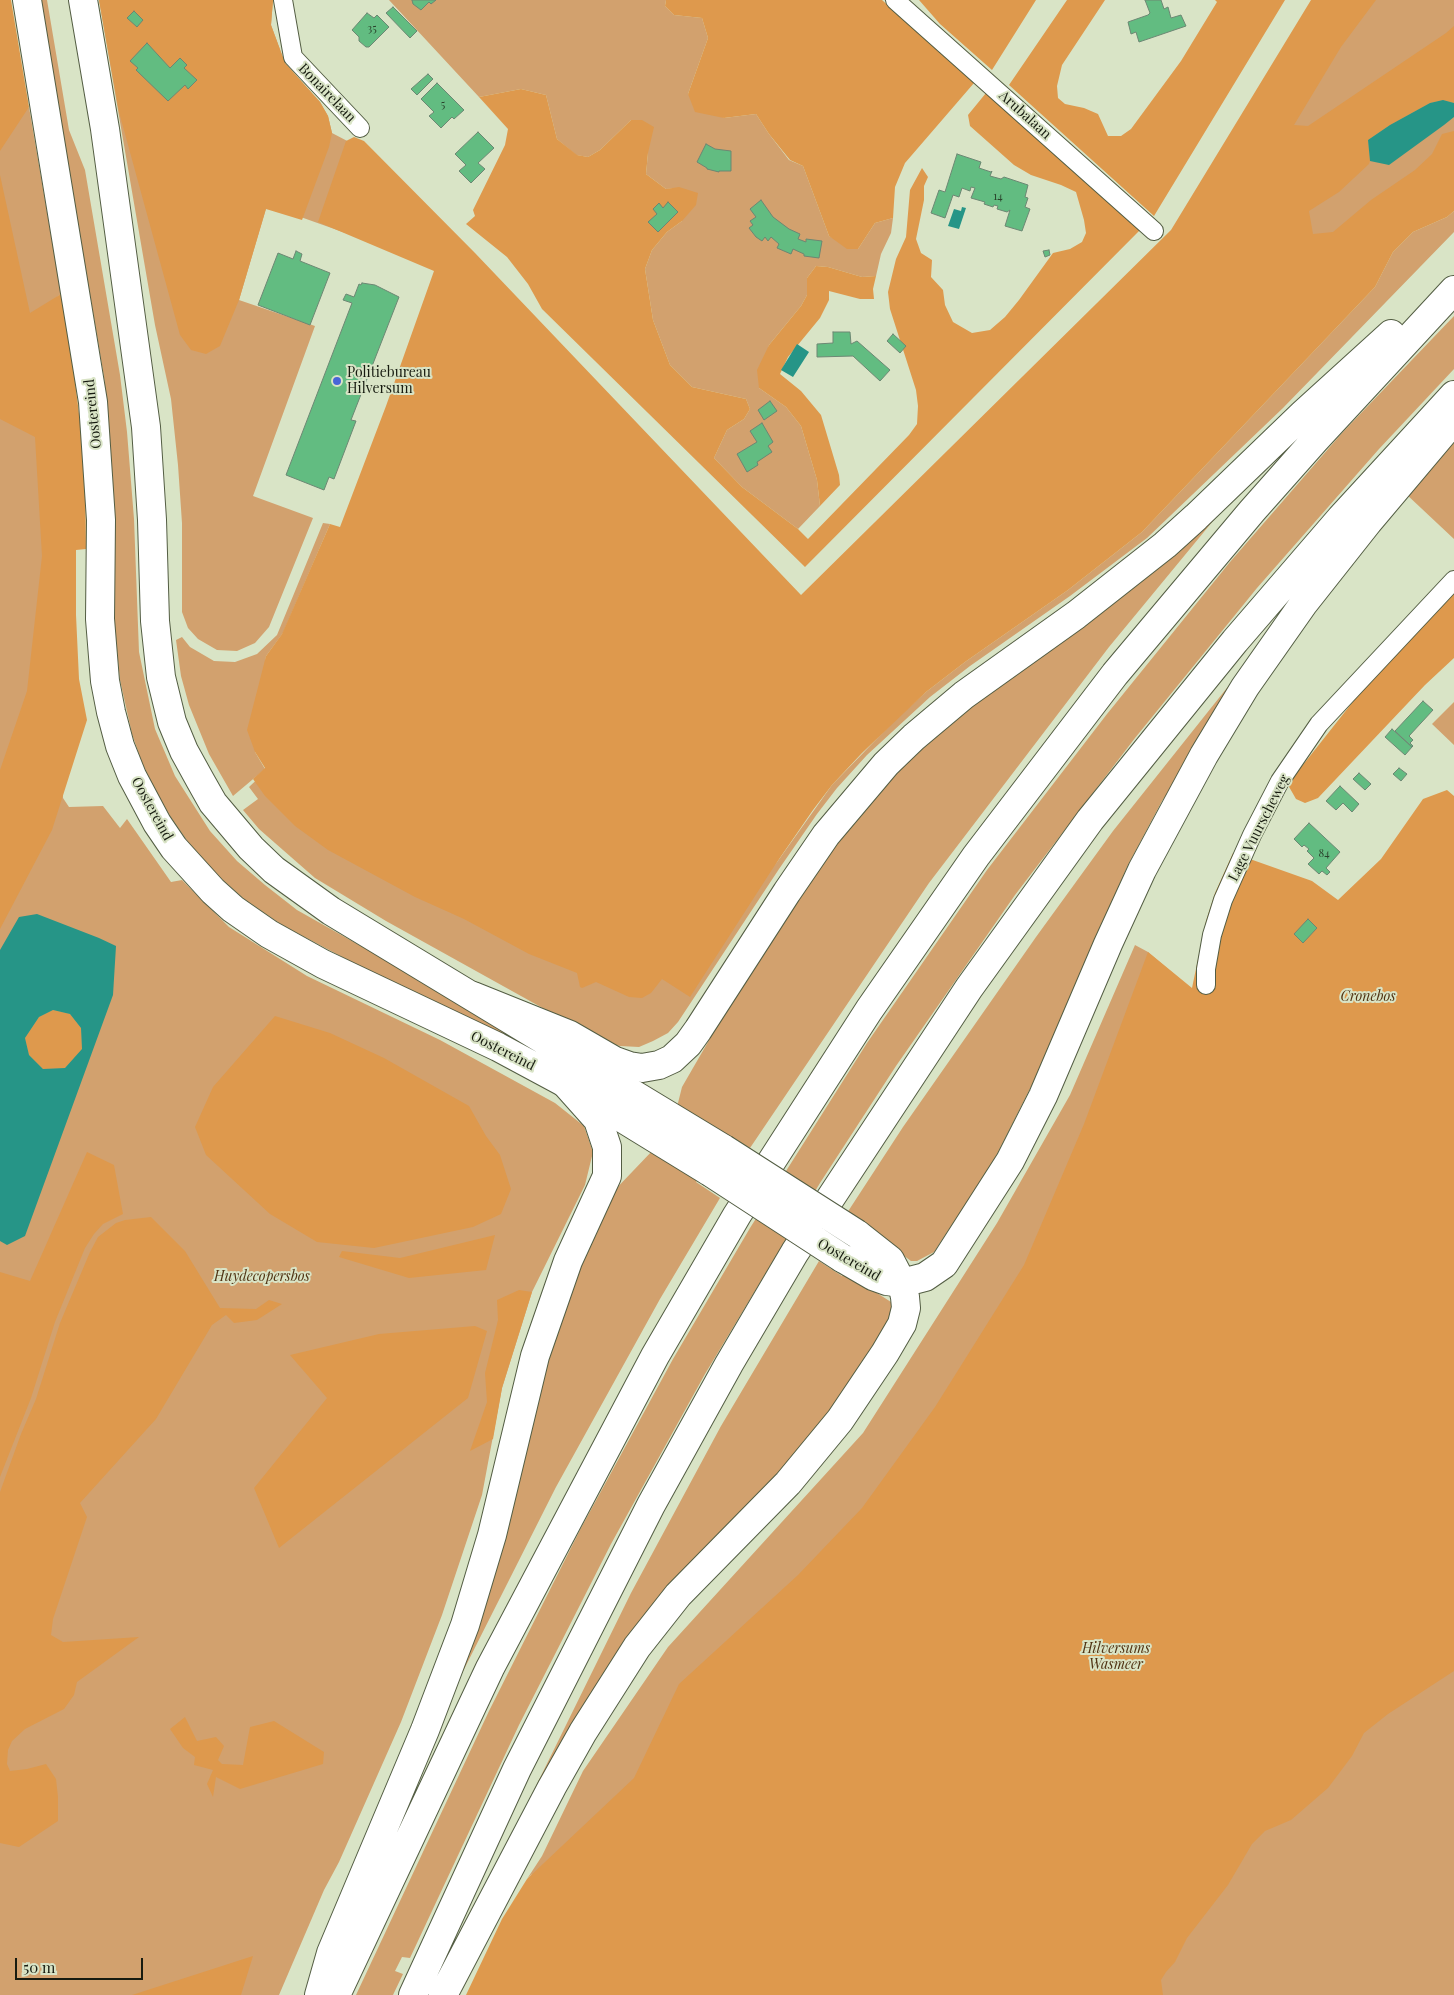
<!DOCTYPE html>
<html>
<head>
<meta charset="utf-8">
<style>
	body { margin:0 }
	#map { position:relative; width:1454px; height:1995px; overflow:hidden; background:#d9e4c6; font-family:"Playfair Display",serif }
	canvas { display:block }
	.scale { position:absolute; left:15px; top:1958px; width:128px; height:22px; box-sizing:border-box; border:2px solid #171b10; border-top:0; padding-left:6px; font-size:15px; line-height:18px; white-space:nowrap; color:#171b10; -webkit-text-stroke:4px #d9e4c6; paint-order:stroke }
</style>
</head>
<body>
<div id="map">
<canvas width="1454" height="1995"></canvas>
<div class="scale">50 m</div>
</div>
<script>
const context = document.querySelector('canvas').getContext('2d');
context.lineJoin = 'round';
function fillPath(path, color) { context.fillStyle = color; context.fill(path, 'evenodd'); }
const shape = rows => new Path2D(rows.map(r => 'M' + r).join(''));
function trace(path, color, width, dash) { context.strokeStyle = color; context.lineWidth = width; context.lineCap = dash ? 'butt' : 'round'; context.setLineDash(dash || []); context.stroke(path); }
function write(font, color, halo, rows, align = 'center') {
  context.font = font + ' "Playfair Display",serif'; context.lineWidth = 4; context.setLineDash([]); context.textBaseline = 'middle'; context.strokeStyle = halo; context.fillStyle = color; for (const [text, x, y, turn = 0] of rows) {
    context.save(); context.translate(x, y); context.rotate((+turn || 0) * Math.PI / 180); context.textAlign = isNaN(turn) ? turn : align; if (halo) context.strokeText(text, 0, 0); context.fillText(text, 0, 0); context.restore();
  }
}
const green = shape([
	[0,0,6,0,27,109,29,107,61,294,53,300,63,798,69,807,103,806,120,828,127,819,171,882,182,880,229,927,307,976,440,1040,555,1103,584,1126,593,1152,585,1185,532,1292,502,1388,482,1495,442,1615,401,1722,339,1862,324,1890,279,1995,0,1995],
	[40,0,47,0,69,130,85,170,120,375,127,432,134,519,139,652,155,729,175,776,210,831,237,861,265,885,297,910,545,1050,652,1116,453,1011,363,968,282,925,244,899,215,873,188,842,170,816,153,786,142,763,132,734,120,680,114,621,109,433,104,377],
	[99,0,273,0,271,25,285,63,320,102,328,116,332,133,353,144,804,601,1175,232,1316,0,1454,0,1454,192,824,783,775,865,832,785,897,718,926,692,965,662,1068,590,1142,532,1375,287,1393,252,1413,232,1447,217,1454,211,1454,232,1283,408,1147,538,1070,596,970,666,930,697,867,755,837,788,817,814,779,869,678,1022,668,1033,653,1041,639,1047,620,1046,602,1041,386,921,315,878,259,829,243,810,258,799,249,787,267,770,342,535,441,267,267,205,239,300,315,326,253,496,313,518,269,627,255,643,237,651,217,650,198,639,188,628,182,612,182,523,178,465,171,399,155,325],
	[389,0,666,0,665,6,674,15,702,18,708,38,688,94,724,118,756,114,769,134,789,160,803,166,829,236,858,249,875,223,893,218,891,233,881,254,876,276,862,277,828,267,816,266,807,278,807,295,801,306,769,345,759,388,786,407,801,426,817,480,820,506,798,529,742,487,714,458,727,430,744,419,750,409,746,399,692,387,670,365,653,320,645,269,652,250,667,232,682,221,679,188,666,189,646,174,648,153,631,120,600,150,588,157,576,155,557,139,546,95,521,89,479,97],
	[1454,316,1454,369,1379,449,1257,588,1135,738,1015,895,896,1066,820,1183,705,1374,611,1544,519,1725,410,1958,402,1957,395,1971,403,1974,393,1995,356,1995,489,1711,581,1528,673,1359,750,1228,867,1043,987,870,1107,714,1230,562,1342,433],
	[1454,443,1454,539,1405,493],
	[1227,504,1109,647,929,883,750,1148,677,1107,682,1087,708,1042,720,1012,834,840,918,746],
	[323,523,330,524,283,633,266,656,255,752,265,769,233,796,209,754,189,705,181,676,176,640,182,637,190,647,214,661,235,662,257,654,277,635],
	[1242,669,1201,745,1162,801,1127,867,1041,1067,993,1162,934,1252,917,1261,911,1261,847,1213,903,1127,1036,937,1113,831],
	[1454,702,1454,745,1432,724],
	[1135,945,1148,952,1192,989,1454,1253,1454,1995,473,1995,532,1874,527,1879,542,1856,583,1771,668,1647,863,1433,997,1223,1070,1095],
	[654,1149,699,1178,696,1182,720,1198,660,1299,556,1487,445,1707,541,1357,611,1194],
	[819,1261,842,1276,844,1272,891,1302,892,1306,889,1325,835,1409,736,1522,503,1853,631,1593,721,1426]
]);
const forest = shape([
	[0,0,11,0,29,107,0,151],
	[99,0,273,0,271,25,285,63,320,102,328,116,332,133,329,147,302,220,266,209,239,300,220,346,206,354,191,350,180,335,119,112],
	[666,0,882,0,974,83,905,163,895,187,893,218,875,223,858,249,847,249,829,236,803,166,790,160,769,134,756,114,724,118,695,112,688,94,708,38,702,18,674,15,665,6],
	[919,0,1036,0,992,70,940,24],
	[1067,0,1105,0,1062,65,1057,86,1058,98,1065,104,1084,108,1098,114,1108,136,1121,136,1131,129,1181,61,1217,2,1215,0,1285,0,1154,216,1009,85],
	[1311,0,1376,0,1341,47,1294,125,1308,126,1446,33,1454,26,1454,103,1443,100,1430,103,1390,125,1368,140,1370,161,1369,164,1339,192,1309,211,1313,234,1333,232,1371,200,1415,170,1432,154,1442,134,1454,131,1454,211,1447,217,1413,232,1393,252,1375,287,1142,532,1068,590,965,662,926,692,862,753,832,785,813,810,775,865,690,997,662,979,651,993,642,998,629,997,596,982,582,988,580,987,577,973,529,954,464,919,415,897,328,850,295,826,265,796,253,779,265,768,255,752,247,730,266,656,282,634,330,524,340,527,386,406,434,271,318,222,346,141,354,137,364,141,475,253,801,595,1171,230],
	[521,89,546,95,557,139,577,155,588,157,600,150,631,120,642,120,654,127,648,153,646,174,666,189,679,187,698,193,696,205,682,221,667,232,652,250,645,269,653,320,670,365,692,387,746,399,750,409,744,419,727,430,714,458,742,487,798,529,808,539,909,435,917,424,918,406,916,390,890,309,888,292,896,259,906,237,910,190,922,168,928,177,924,186,924,200,916,239,921,253,932,260,931,277,943,290,945,305,953,322,972,333,990,330,1005,317,1019,300,1053,253,1070,249,1082,242,1086,233,1084,220,1076,192,1061,185,1031,175,1014,165,970,126,968,115,986,93,1140,230,805,567,542,309,528,284,507,257,466,224,475,216,473,210,505,145,508,129,479,97],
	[0,175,30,313,61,294,74,373,85,463,86,549,76,550,76,615,79,679,87,720,52,830,0,929,0,770,27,691,42,556,35,437,0,419],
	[816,266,828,267,862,277,876,276,873,289,874,299,860,299,829,291,829,300,820,318,788,357,780,374,801,391,821,415,839,475,840,485,820,506,817,480,801,426,786,407,759,388,757,370,769,345,801,306,807,295,807,278],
	[1454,590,1454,658,1425,685,1318,798,1305,803,1296,799,1288,785,1291,780,1363,689],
	[1447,790,1454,796,1454,1671,1388,1714,1364,1733,1352,1756,1328,1788,1291,1820,1265,1831,1252,1844,1228,1885,1187,1938,1175,1962,1166,1972,1161,1980,1163,1995,466,1995,502,1919,527,1879,634,1778,679,1684,798,1575,862,1508,935,1407,1024,1265,1084,1124,1148,952,1192,988,1206,921,1215,893,1233,853,1312,881,1338,900,1381,859,1423,799],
	[53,1010,70,1014,81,1028,82,1050,65,1068,43,1069,29,1055,25,1038,39,1017],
	[275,1016,330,1033,384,1058,469,1106,486,1136,500,1155,511,1189,501,1214,473,1227,374,1248,317,1242,270,1214,206,1155,195,1127,213,1087],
	[87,1152,114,1165,123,1214,103,1224,94,1234,85,1248,55,1322,31,1398,0,1477,0,1272,30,1281],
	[151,1217,185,1251,220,1308,256,1309,269,1300,282,1304,257,1320,234,1323,226,1315,212,1325,156,1419,80,1503,87,1517,53,1619,51,1635,63,1642,139,1637,77,1682,74,1695,64,1709,25,1729,12,1741,8,1750,7,1764,10,1771,27,1769,46,1764,56,1779,58,1797,58,1821,19,1847,0,1843,0,1492,21,1434,36,1399,60,1323,90,1252,98,1237,116,1223,125,1220],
	[495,1235,486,1270,409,1278,339,1257,342,1251,400,1258],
	[519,1290,532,1292,502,1388,493,1439,470,1451,487,1402,485,1373,498,1320,497,1300],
	[475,1326,487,1331,468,1398,279,1548,254,1488,327,1398,290,1355,379,1334],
	[185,1717,197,1741,216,1737,224,1746,218,1760,222,1764,243,1765,250,1727,274,1721,324,1752,323,1764,240,1789,216,1777,213,1797,207,1784,213,1770,194,1765,195,1757,183,1748,170,1729],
	[253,1956,241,1995,132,1995]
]);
const water = shape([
	[1443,100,1454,103,1454,117,1444,125,1389,165,1370,161,1368,140,1390,125,1430,103],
	[962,207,966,208,959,229,948,226,954,209,961,211],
	[797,344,809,352,793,377,781,370],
	[37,914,99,938,116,946,113,995,25,1236,7,1245,0,1241,0,950,19,917],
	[53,1010,70,1014,81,1028,82,1049,65,1068,43,1069,29,1055,25,1038,39,1017]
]);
const building = shape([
	[412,0,436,0,431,4,429,2,421,10,413,4,412,0],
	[1145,0,1161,0,1164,9,1168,7,1171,18,1181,15,1186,26,1139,42,1136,32,1131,34,1128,22,1148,15,1150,13,1145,0],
	[393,7,417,31,410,38,386,13,393,7],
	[134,11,143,20,137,27,127,18,134,11],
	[367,13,374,18,377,15,389,27,369,47,366,47,359,41,359,37,352,30,367,13],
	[147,43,170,68,180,58,187,65,184,68,197,80,188,89,185,85,168,101,136,70,138,68,130,61,147,43],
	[428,74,433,79,417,95,411,89,428,74],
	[437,83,464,110,454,119,452,117,441,128,429,116,434,112,421,99,437,83],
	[478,132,494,148,478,163,485,169,471,183,459,171,466,165,455,154,478,132],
	[706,144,715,149,731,151,731,171,719,171,719,172,707,169,707,168,697,162,706,144],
	[957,154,981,162,979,168,991,172,992,171,990,176,1001,179,1004,177,1028,185,1025,197,1028,198,1025,207,1030,209,1022,231,1005,226,1010,210,1007,212,997,209,998,206,994,205,993,207,984,204,985,202,971,198,975,188,971,187,970,191,962,188,959,197,953,195,945,218,931,213,939,190,945,192,957,154],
	[761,200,773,217,789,229,800,234,798,239,806,242,806,239,822,241,819,258,804,256,804,254,793,249,791,254,777,248,779,244,771,237,768,241,765,237,762,241,756,237,749,228,753,225,750,221,756,217,750,209,761,200],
	[668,202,678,212,658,232,648,222,657,214,653,209,659,203,663,208,668,202],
	[1049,250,1050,255,1045,257,1043,251,1049,250],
	[296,251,302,254,300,261,330,273,310,325,258,305,278,253,293,259,296,251],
	[362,283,375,285,399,297,351,420,356,421,334,479,329,477,324,490,286,475,352,303,343,300,346,294,354,297,359,284,361,285,362,283],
	[833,332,850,332,851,344,857,341,890,370,880,381,853,356,817,357,817,344,833,343,833,332],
	[893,334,906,346,900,353,887,341,893,334],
	[770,401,777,411,764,420,758,410,770,401],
	[762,423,773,442,768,446,772,452,757,462,758,465,747,472,737,454,757,442,750,431,762,423],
	[1423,701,1433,710,1409,736,1413,740,1410,743,1413,746,1412,747,1395,731,1423,701],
	[1392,729,1412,747,1405,755,1385,737,1392,729],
	[1399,768,1407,774,1401,781,1393,774,1399,768],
	[1359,773,1371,784,1365,790,1353,779,1359,773],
	[1340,786,1359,804,1352,812,1343,803,1336,810,1326,801,1340,786],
	[1309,823,1340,852,1326,868,1330,872,1327,875,1322,871,1319,874,1308,864,1314,858,1307,851,1309,849,1304,845,1302,847,1294,839,1309,823],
	[1308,919,1317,928,1303,943,1294,934,1308,919]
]);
const street = shape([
	[283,0,293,57,360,128],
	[895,0,1154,231],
	[1206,985,1206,969,1212,935,1223,900,1252,835,1280,781,1319,724,1454,580]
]);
const primary = shape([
	[27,0,93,402,101,520,100,619,105,681,111,712,120,746,132,776,157,823,174,848,213,891,233,909,269,934,323,964,498,1047,565,1083,710,1172],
	[83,0,105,129,146,427,152,520,155,621,161,677,172,722,184,751,200,780,213,803,251,848,274,870,331,911,724,1149],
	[857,1234,890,1260,902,1283],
	[842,1258,873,1276,887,1281,902,1283]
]);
const highway = shape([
	[473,996,570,1035,615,1061,629,1066,642,1068,659,1065,672,1059,688,1044,698,1030,787,892,826,835,886,764,914,737,964,695,1076,615,1165,545,1196,517,1304,413,1391,334],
	[319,1995,331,1953,425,1730,465,1625,492,1535,535,1356,568,1261,607,1176,607,1147,598,1120,565,1083],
	[336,1995,490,1668,655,1356,737,1215,869,1010,976,856,1115,674,1252,511,1315,440,1454,290],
	[413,1995,517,1769,651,1505,729,1364,795,1252,969,988,1090,820,1235,641,1341,518,1454,395],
	[443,1995,552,1787,583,1732,637,1647,678,1595,788,1483,840,1420,885,1353,902,1324,906,1308,905,1297,902,1283,925,1277,944,1264,1010,1161,1043,1096,1108,944,1142,870,1204,755,1245,687,1304,603,1368,522,1454,420]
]);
const primaryBridge = shape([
	[724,1149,857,1234],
	[710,1172,842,1258]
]);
const markers = [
	[337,381,5,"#4865d8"]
];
const numberNames = [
	["35",372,29],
	["5",443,105],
	["14",998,197],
	["84",1324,854]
];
const streetNames = [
	["Bonairelaan",327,93,46],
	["Arubalaan",1025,115,42],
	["Oostereind",93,414,-96],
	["Oostereind",152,809,61],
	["Lage Vuurscheweg",1259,828,-63],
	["Oostereind",503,1051,27],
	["Oostereind",849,1260,30]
];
const poiNames = [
	["Politiebureau",347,373],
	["Hilversum",347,389]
];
const parkNames = [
	["Cronebos",1368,997],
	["Huydecopersbos",262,1277],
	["Hilversums",1116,1649],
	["Wasmeer",1116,1665]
];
fillPath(green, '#d2a16e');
fillPath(forest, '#de994d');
fillPath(water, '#269587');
fillPath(building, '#62bc81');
trace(building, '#6c8773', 1);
trace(street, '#535d43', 20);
trace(primary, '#535d43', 30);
trace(highway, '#535d43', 30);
trace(street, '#fff', 18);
trace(primary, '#fff', 28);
trace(highway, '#fff', 28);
trace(primaryBridge, '#535d43', 30, []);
trace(primaryBridge, '#fff', 28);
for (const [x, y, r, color] of markers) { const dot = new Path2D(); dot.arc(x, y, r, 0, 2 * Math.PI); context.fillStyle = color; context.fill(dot); trace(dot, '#d9e4c6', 2); }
write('11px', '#2a432c', null, numberNames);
write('14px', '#171b10', '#d9e4c6', streetNames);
write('14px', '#171b10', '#d9e4c6', poiNames, 'left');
write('italic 14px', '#503313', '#d9e4c6', parkNames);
</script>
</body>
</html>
